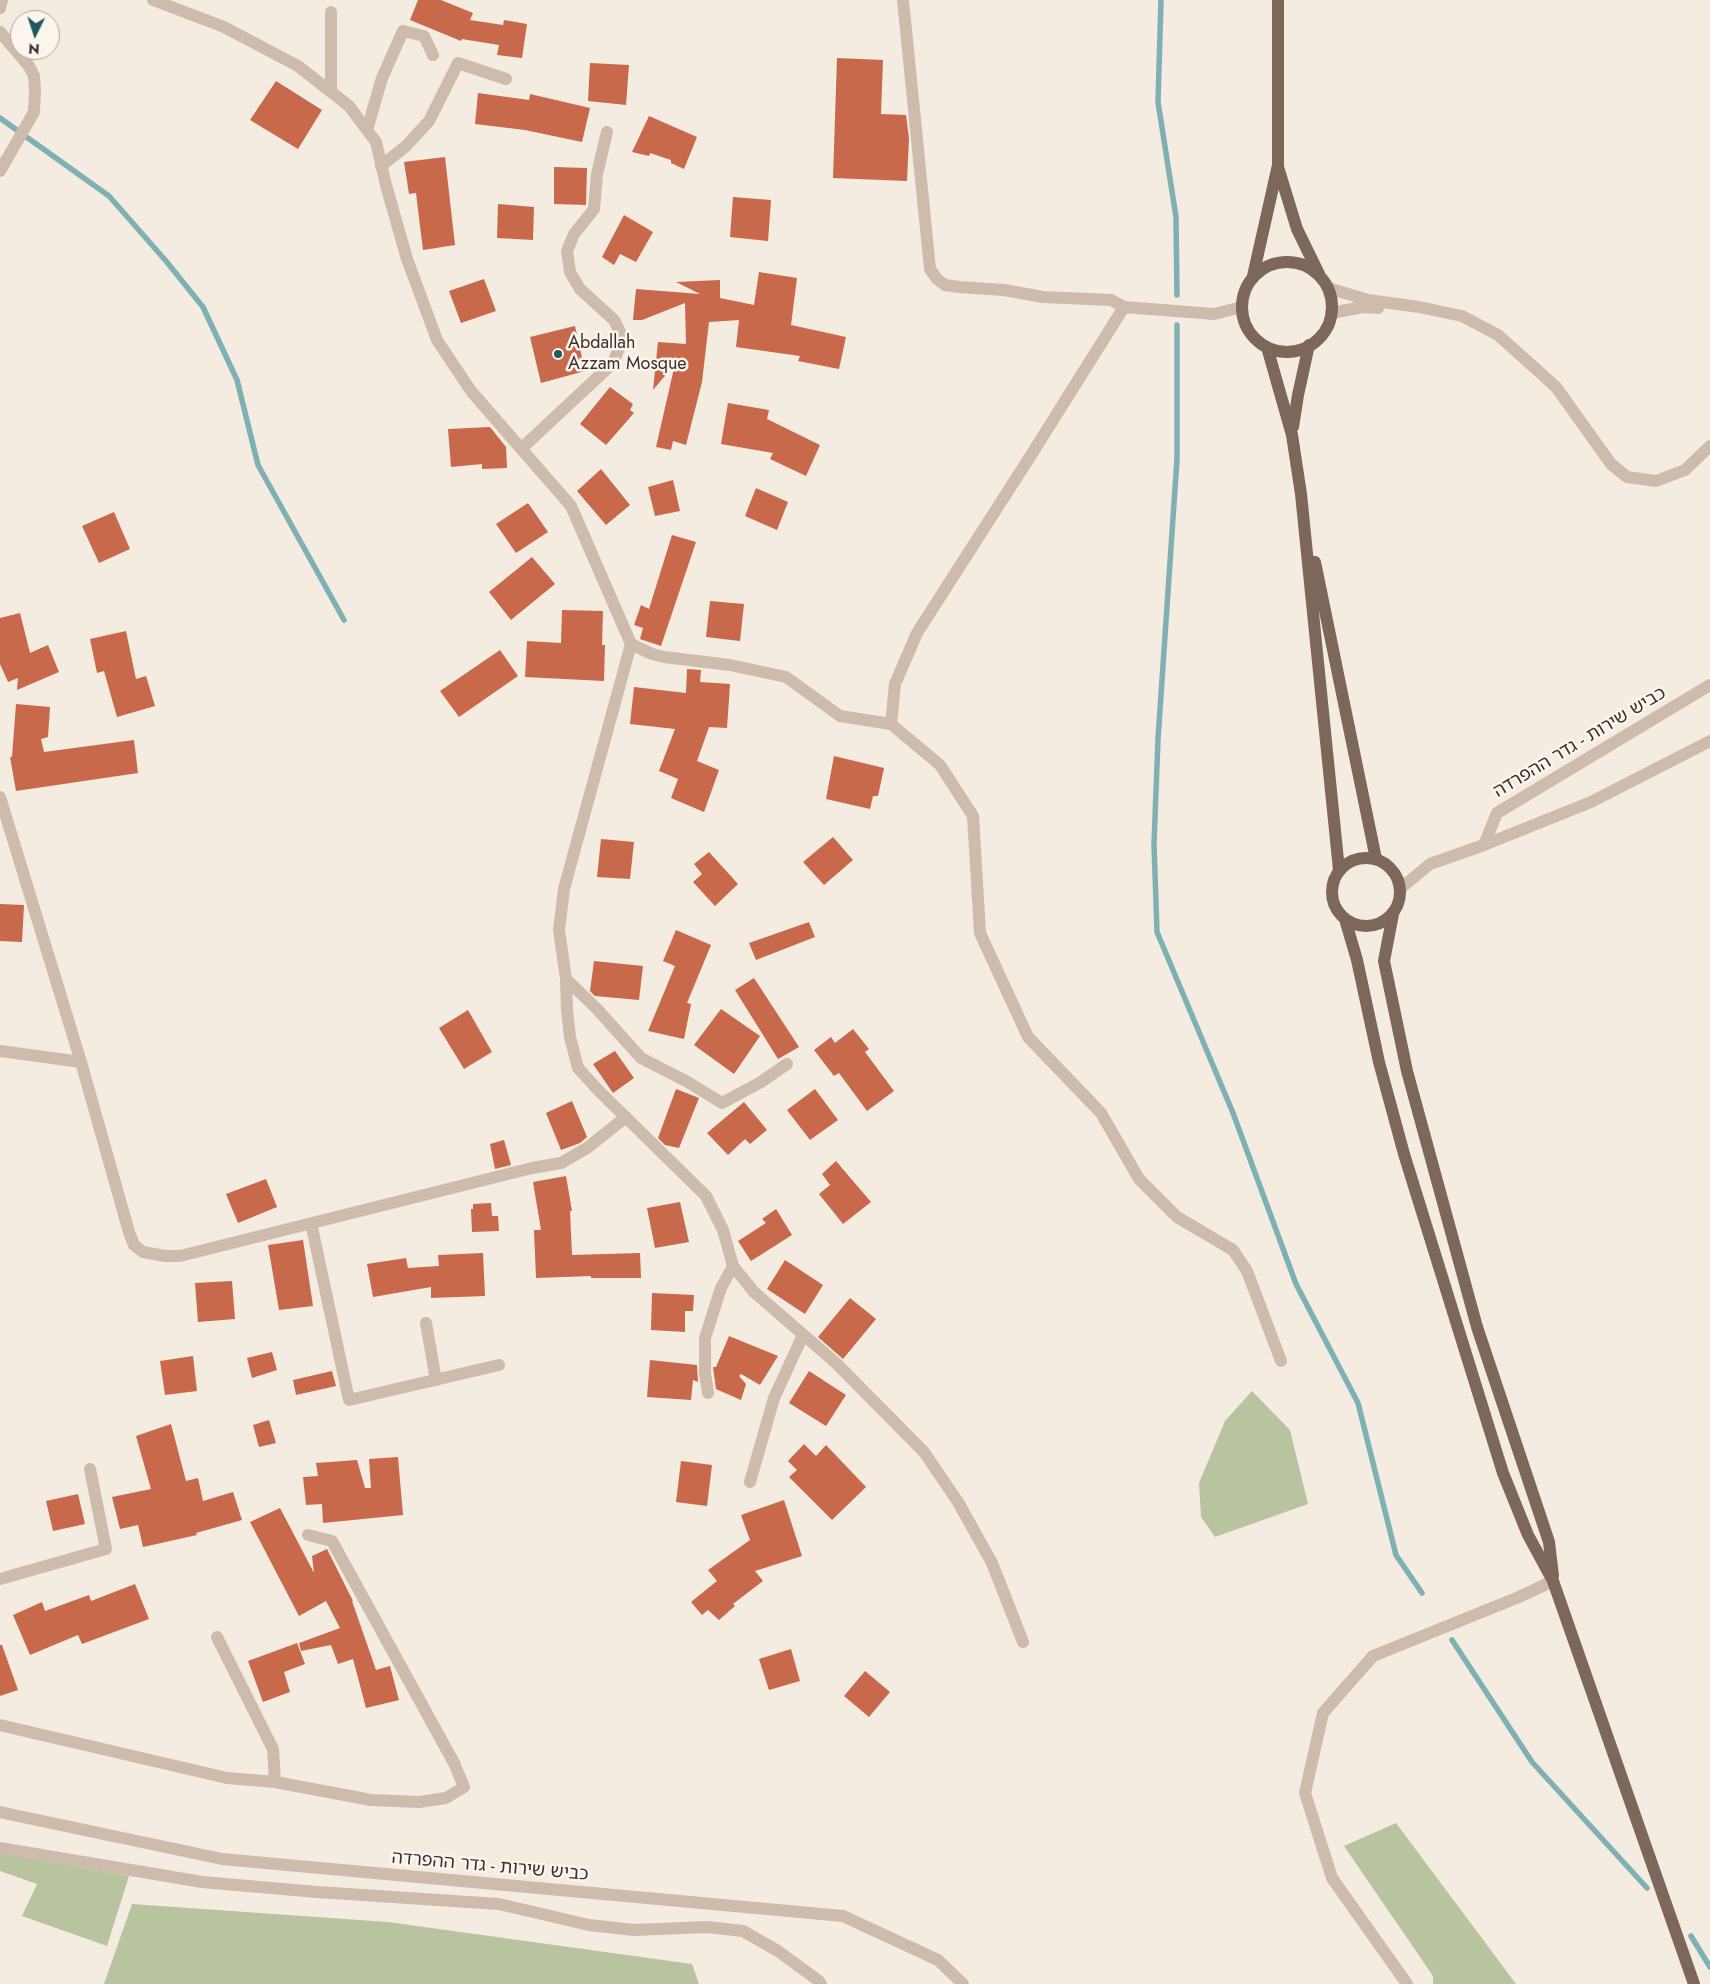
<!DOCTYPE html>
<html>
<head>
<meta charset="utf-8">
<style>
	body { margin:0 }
	#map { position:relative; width:1710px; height:1984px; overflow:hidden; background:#f4ebe1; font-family:Jost,sans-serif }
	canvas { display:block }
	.north { position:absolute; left:10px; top:10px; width:50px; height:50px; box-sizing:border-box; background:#fbf5ee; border:1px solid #aea6a0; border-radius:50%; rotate:184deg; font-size:14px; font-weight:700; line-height:20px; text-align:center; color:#3b302b }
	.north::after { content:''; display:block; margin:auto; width:18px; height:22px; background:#1f5a5e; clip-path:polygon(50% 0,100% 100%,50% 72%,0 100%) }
</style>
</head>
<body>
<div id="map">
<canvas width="1710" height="1984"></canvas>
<div class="north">N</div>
</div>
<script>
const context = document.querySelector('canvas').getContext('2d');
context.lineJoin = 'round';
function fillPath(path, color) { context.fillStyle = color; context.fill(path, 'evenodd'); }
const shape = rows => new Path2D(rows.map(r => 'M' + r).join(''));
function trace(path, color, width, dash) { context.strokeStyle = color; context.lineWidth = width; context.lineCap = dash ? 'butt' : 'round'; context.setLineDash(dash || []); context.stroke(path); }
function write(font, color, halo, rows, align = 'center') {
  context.font = font + ' Jost,"Noto Sans Hebrew",sans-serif'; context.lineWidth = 5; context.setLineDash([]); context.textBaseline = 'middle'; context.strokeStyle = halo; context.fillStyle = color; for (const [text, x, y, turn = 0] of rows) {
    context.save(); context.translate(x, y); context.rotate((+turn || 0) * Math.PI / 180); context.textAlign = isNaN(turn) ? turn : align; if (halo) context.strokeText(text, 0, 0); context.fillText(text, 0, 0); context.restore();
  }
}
const green = shape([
	[1252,1391,1290,1430,1308,1504,1215,1537,1201,1517,1199,1483,1225,1421],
	[1396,1823,1516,1984,1433,1984,1433,1976,1344,1846],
	[0,1853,129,1876,107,1946,22,1916,37,1884,0,1871],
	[132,1904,388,1922,692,1964,699,1984,104,1984]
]);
const stream = shape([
	[1161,0,1158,102,1176,217,1177,295],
	[0,118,109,196,166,261,203,307,237,380,258,465,344,620],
	[1177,325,1177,459,1158,739,1154,844,1157,932,1233,1113,1296,1284,1358,1403,1396,1555,1422,1593],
	[1452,1640,1532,1762,1647,1888],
	[1691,1936,1710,1967]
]);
const building = shape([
	[418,0,441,0,473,13,470,20,503,25,504,20,527,24,522,58,497,55,499,45,462,39,461,41,410,20],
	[837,58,883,60,881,114,906,115,909,138,907,181,833,178],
	[590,63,629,65,626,105,588,101],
	[276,81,322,110,298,149,250,120],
	[478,93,529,100,530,94,590,108,582,142,525,130,475,124],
	[649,116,697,137,684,169,671,163,671,160,650,153,649,156,632,152],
	[445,157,455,245,423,250,416,193,409,194,404,162],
	[554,167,587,168,586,205,554,204],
	[733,197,771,200,768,241,730,237],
	[498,204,534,207,533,240,497,238],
	[624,215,653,232,636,262,620,254,614,265,602,257],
	[759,272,797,278,791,325,846,337,839,369,798,361,800,356,736,347,739,320,709,322,702,382,686,445,673,441,671,450,656,447,675,364,653,390,658,342,686,344,685,303,642,320,633,320,636,289,700,294,676,282,720,280,720,298,754,305],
	[484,279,496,311,461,323,449,291],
	[575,326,585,371,541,383,530,337],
	[610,387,633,404,630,410,634,413,606,445,580,424],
	[728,403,769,410,767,419,820,445,806,476,770,459,773,453,721,444],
	[490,427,506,447,507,468,482,469,482,464,451,467,448,429],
	[601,469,630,505,606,525,577,491],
	[673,480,680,511,655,516,648,487],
	[756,488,788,502,777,530,745,516],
	[528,503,548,532,516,553,496,524],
	[114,512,130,549,99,563,82,526],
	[672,535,696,542,661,646,640,639,643,628,634,625,641,605,649,609],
	[532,557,555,584,511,620,489,592],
	[710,601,744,604,740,641,706,637],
	[562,610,603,611,602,645,605,645,604,681,525,677,527,641,561,643],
	[20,613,30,653,48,645,59,672,17,690,18,678,8,682,0,664,0,618],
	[126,631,136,679,146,676,155,706,117,717,104,671,97,673,90,639],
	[500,650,518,676,459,717,440,691],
	[687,669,701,670,700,682,730,684,727,728,709,727,697,761,719,770,704,812,671,798,678,779,659,771,675,729,630,724,634,687,686,693],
	[16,704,50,707,48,737,41,739,44,752,134,740,138,773,16,791,10,757,12,757],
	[834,756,884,768,878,796,873,796,870,809,826,799],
	[833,837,853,860,824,885,803,862],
	[601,839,634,842,630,879,597,877],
	[709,852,738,884,715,906,693,882,702,874,694,864],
	[0,904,24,905,22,942,0,941],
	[809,922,815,937,756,960,749,943],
	[676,930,711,945,687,1003,691,1004,684,1039,648,1031,675,966,663,961],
	[594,961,643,966,639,1000,595,996,590,991],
	[754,978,799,1047,778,1059,735,990],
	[721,1009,760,1036,734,1074,694,1045],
	[468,1010,492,1052,464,1069,439,1028],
	[853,1029,869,1049,865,1052,894,1091,867,1111,839,1073,834,1076,814,1050,831,1037,835,1043],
	[615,1051,634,1078,613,1093,593,1064],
	[676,1089,699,1098,679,1148,665,1145,658,1138],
	[815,1089,838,1120,810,1140,787,1110],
	[572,1101,587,1137,580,1143,561,1150,546,1113],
	[744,1102,767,1130,750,1144,745,1139,728,1155,707,1133],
	[504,1140,511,1165,495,1169,490,1144],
	[836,1161,871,1202,843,1224,819,1194,830,1185,822,1174],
	[566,1176,572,1211,570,1211,572,1255,640,1253,641,1278,591,1278,591,1276,536,1278,534,1230,541,1230,533,1182],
	[266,1179,277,1207,238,1223,226,1194],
	[680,1202,689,1242,655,1248,647,1208],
	[491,1203,492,1216,498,1216,499,1231,472,1232,471,1209,473,1209,473,1204],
	[776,1209,792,1235,751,1261,738,1241,766,1223,762,1219],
	[303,1240,313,1306,279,1310,268,1245],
	[483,1253,485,1296,431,1298,431,1287,373,1297,367,1264,406,1258,408,1268,439,1266,438,1255],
	[785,1260,823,1285,805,1314,767,1289],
	[232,1281,235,1319,198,1322,195,1283],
	[652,1293,694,1295,693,1311,685,1311,685,1332,651,1330],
	[850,1298,876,1319,843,1359,818,1337],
	[729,1336,778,1356,760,1385,741,1374,739,1376,746,1384,741,1400,716,1389,713,1367,716,1367],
	[272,1352,277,1370,252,1378,247,1358],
	[193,1356,197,1391,165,1395,160,1361],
	[650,1360,697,1365,698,1382,693,1380,691,1400,647,1397],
	[332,1371,336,1386,296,1395,293,1380],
	[809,1371,846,1395,826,1426,789,1403],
	[269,1420,276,1443,259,1447,253,1425],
	[171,1424,186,1481,198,1478,203,1501,233,1492,242,1520,196,1533,197,1535,143,1547,138,1525,120,1529,112,1497,151,1489,136,1436],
	[804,1444,816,1456,826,1445,866,1487,832,1520,789,1477,797,1470,788,1461],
	[398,1457,403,1515,323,1523,322,1504,306,1505,303,1477,318,1476,316,1463,357,1460,365,1488,371,1488,369,1459],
	[681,1461,712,1465,707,1506,676,1502],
	[78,1494,85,1524,53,1531,46,1501],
	[784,1500,802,1556,755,1571,763,1581,733,1604,735,1606,719,1620,708,1610,702,1615,691,1602,717,1581,708,1570,750,1540,741,1515],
	[280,1508,314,1573,312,1556,327,1549,353,1601,352,1601,376,1670,390,1666,399,1700,366,1708,353,1659,338,1664,331,1645,301,1651,299,1643,340,1628,326,1601,299,1616,250,1522],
	[135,1584,149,1619,82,1644,78,1635,30,1655,13,1615,42,1602,45,1611,89,1595,91,1601],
	[297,1643,305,1664,284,1672,290,1692,263,1702,248,1661],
	[0,1645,2,1645,18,1690,0,1696],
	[791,1649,800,1681,769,1690,759,1659],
	[865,1671,890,1692,869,1717,844,1696]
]);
const minor = shape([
	[153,0,224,27,298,66,349,106,376,142,386,185,407,259,437,340,471,391,571,506,631,644,652,654,664,657,730,665,786,677,840,716,891,724,895,684,917,633,1033,452,1124,307,1214,314,1242,307],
	[903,0,930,269,937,279,945,285,959,287,1004,290,1043,297,1111,300,1124,307],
	[0,8,2,0],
	[331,12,331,91],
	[0,32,29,66,34,76,35,91,34,112,0,171],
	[367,130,382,78,403,31,424,36,433,55],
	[381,166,406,146,429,121,458,63,506,79],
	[1328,288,1368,300,1419,307,1462,316,1498,335,1556,387,1611,464,1627,477,1656,481,1685,470,1710,446],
	[1331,313,1363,307,1378,308],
	[522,448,613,363,623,338,614,320,580,289,570,272,567,251,574,234,594,209,597,174,607,132],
	[631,644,564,889,559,930,566,979,567,1010,570,1037,578,1068,599,1091,706,1196,723,1230,733,1266,754,1292,836,1363,924,1452,958,1502,992,1563,1023,1642],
	[891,724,940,765,973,816,980,933,1028,1037,1101,1113,1139,1179,1177,1217,1233,1250,1247,1271,1281,1361],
	[0,797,81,1062,129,1232,134,1245,143,1252,165,1256,180,1256,532,1168,561,1163,587,1148,626,1117],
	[1484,845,1497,813,1710,685],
	[1401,888,1430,864,1484,845,1591,802,1710,741],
	[566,979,597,1009,641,1058,686,1081,722,1103,761,1082,787,1064],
	[0,1051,81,1062],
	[311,1223,349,1400,499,1365],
	[426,1323,436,1380],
	[708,1393,705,1373,705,1338,721,1288,733,1266],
	[750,1482,774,1398,803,1335],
	[0,1579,106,1549,90,1469],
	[217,1637,273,1749,275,1782],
	[0,1725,227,1778,275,1782,371,1800,419,1802,446,1798,464,1787,454,1763,332,1541,308,1535],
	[0,1812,222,1859,843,1916,938,1960,963,1984],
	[0,1848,202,1882,317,1892,499,1904,589,1925,634,1930,707,1927,743,1931,778,1951,819,1981,821,1984],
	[1407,1984,1332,1878,1305,1793,1323,1713,1373,1656,1519,1597,1553,1581]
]);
const major = shape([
	[1278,167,1297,229,1319,274],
	'1242 307a45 45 0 1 1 90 0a45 45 0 1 1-90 0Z',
	[1253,276,1278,165,1278,0],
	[1267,347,1292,435,1301,494,1339,870],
	[1293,427,1298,395,1309,345],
	[1315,562,1376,859],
	'1332 892a34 34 0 1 1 68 0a34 34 0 1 1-68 0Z',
	[1393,914,1384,961,1407,1071,1477,1327,1549,1542,1553,1576],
	[1345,919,1357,960,1379,1062,1404,1154,1503,1473,1528,1535,1553,1581,1694,1984]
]);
const markers = [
	[558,354,5,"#1f5a5e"]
];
const poiNames = [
	["Abdallah",568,344],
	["Azzam Mosque",568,365]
];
const streetNames = [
	["כביש שירות - גדר ההפרדה",1580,743,-31],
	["כביש שירות - גדר ההפרדה",490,1867,5]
];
fillPath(green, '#b8c4a0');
trace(stream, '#7fb0b2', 5.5);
fillPath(building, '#c8694b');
trace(minor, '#cdbbac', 12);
trace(major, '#7d675c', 12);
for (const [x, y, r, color] of markers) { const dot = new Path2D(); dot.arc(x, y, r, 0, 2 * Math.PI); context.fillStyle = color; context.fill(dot); trace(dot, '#fbf5ee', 2); }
write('18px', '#3b302b', '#fbf5ee', poiNames, 'left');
write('18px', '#3b302b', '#fbf5ee', streetNames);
</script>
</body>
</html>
